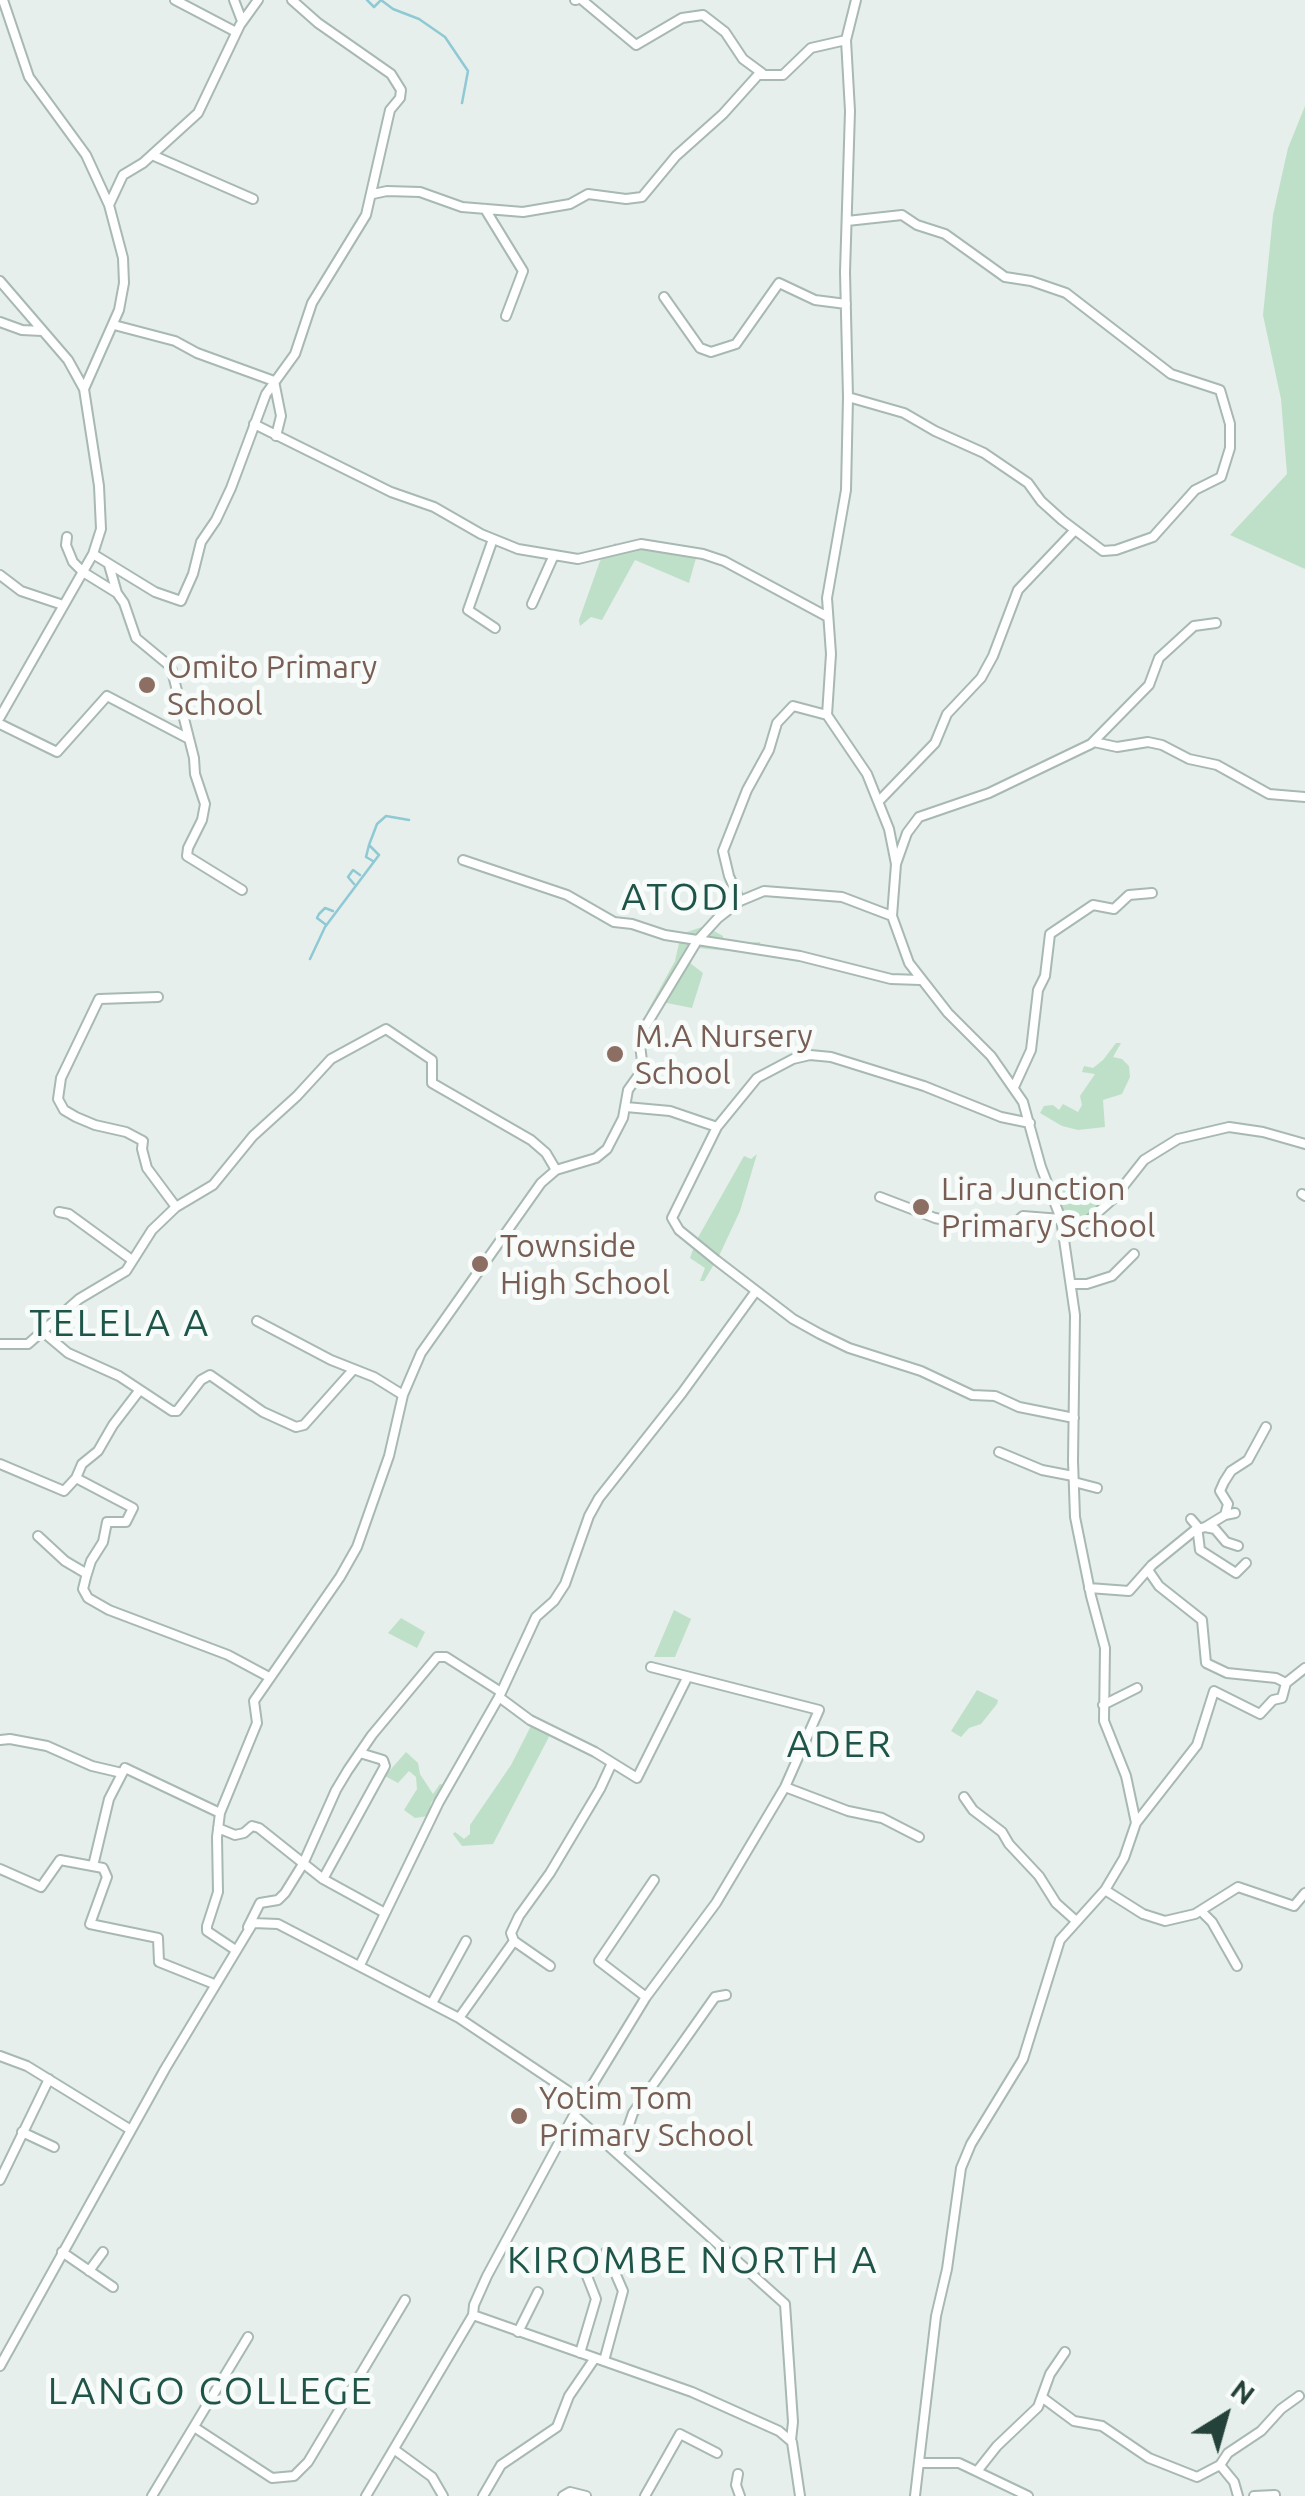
<!DOCTYPE html>
<html>
<head>
<meta charset="utf-8">
<style>
	body { margin:0 }
	#map { position:relative; width:1305px; height:2496px; overflow:hidden; background:#e6efeb; font-family:Ubuntu,sans-serif }
	canvas { display:block }
	.north { position:absolute; left:1175px; top:2366px; width:100px; height:100px; -webkit-text-stroke:8px #f7fbf9; paint-order:stroke; rotate:37deg; font-size:28px; font-weight:700; line-height:40px; text-align:center; color:#24423a }
	.north::after { content:''; display:block; margin:auto; width:35px; height:45px; background:#24423a; clip-path:polygon(50% 0,100% 100%,50% 72%,0 100%) }
</style>
</head>
<body>
<div id="map">
<canvas width="1305" height="2496"></canvas>
<div class="north">N</div>
</div>
<script>
const context = document.querySelector('canvas').getContext('2d');
context.lineJoin = 'round';
function fillPath(path, color) { context.fillStyle = color; context.fill(path, 'evenodd'); }
const shape = rows => new Path2D(rows.map(r => 'M' + r).join(''));
function trace(path, color, width, dash) { context.strokeStyle = color; context.lineWidth = width; context.lineCap = dash ? 'butt' : 'round'; context.setLineDash(dash || []); context.stroke(path); }
function write(font, color, halo, rows, align = 'center') {
  context.font = font + ' Ubuntu,sans-serif'; context.lineWidth = 10; context.setLineDash([]); context.textBaseline = 'middle'; context.strokeStyle = halo; context.fillStyle = color; for (const [text, x, y, turn = 0] of rows) {
    context.save(); context.translate(x, y); context.rotate((+turn || 0) * Math.PI / 180); context.textAlign = isNaN(turn) ? turn : align; if (halo) context.strokeText(text, 0, 0); context.fillText(text, 0, 0); context.restore();
  }
}
const green = shape([
	[1305,106,1305,569,1230,535,1287,474,1281,399,1263,315,1273,215,1288,148],
	[638,539,698,551,689,583,635,560,602,620,591,617,580,626,579,620,600,561,615,543,628,549],
	[705,926,723,936,723,940,738,944,760,942,761,954,698,948,690,963,703,973,692,1008,657,1001,650,1013,647,1012,675,961,681,934],
	[1116,1043,1121,1043,1113,1057,1122,1059,1129,1066,1130,1077,1122,1094,1103,1100,1105,1127,1078,1130,1062,1126,1040,1113,1044,1106,1053,1105,1059,1110,1063,1104,1078,1112,1082,1105,1080,1096,1095,1074,1082,1072,1084,1066,1093,1068,1103,1060],
	[757,1154,740,1211,719,1256,704,1281,700,1281,705,1268,690,1258,696,1241,744,1156,751,1159],
	[1088,1183,1108,1193,1109,1199,1069,1228,1065,1225,1056,1189,1071,1186,1080,1191],
	[674,1610,691,1619,675,1657,654,1657],
	[401,1618,425,1632,417,1648,388,1633],
	[977,1690,998,1700,997,1704,981,1724,969,1728,961,1737,951,1731],
	[533,1722,551,1733,493,1844,462,1846,453,1834,455,1832,464,1839,470,1834,470,1825,511,1765],
	[406,1752,418,1763,420,1774,433,1794,440,1784,445,1785,431,1803,428,1816,415,1818,404,1810,417,1789,416,1777,409,1771,398,1783,385,1776]
]);
const stream = shape([
	[367,0,374,7,381,0,393,9,419,19,445,37,468,71,462,103],
	[369,845,366,857,373,861],
	[354,884,348,877,353,870,360,875],
	[325,924,317,918,319,914,325,908,333,911],
	[310,959,325,927,379,855,369,845,377,824,386,816,409,820]
]);
const minor = shape([
	[3,0,29,77,86,155,109,205,123,258,124,283,119,310,84,389],
	[175,0,236,32],
	[234,0,242,21],
	[575,0,576,0],
	[582,0,636,45,682,18,703,15,725,32,743,59,762,73],
	[856,0,846,40,850,111,845,272,848,397,846,490,827,598,831,654,827,715,867,774,889,829,896,864,892,916,909,963,948,1013,991,1056,1023,1102,1041,1167,1061,1219,1075,1315,1073,1461,1075,1517,1091,1596,1105,1648,1104,1721,1126,1776,1136,1823,1124,1858,1105,1890,1060,1940,1023,2059,971,2144,961,2168,947,2269,936,2316,915,2496],
	[152,155,253,199],
	[373,194,387,191,420,192,462,207,523,212,570,204,588,194,626,199,642,197,676,156,723,114,758,75,783,75,811,48,846,40],
	[109,205,123,175,143,163,198,113,240,25,258,0],
	[485,209,523,271,506,316],
	[847,221,902,215,917,225,945,234,1005,277,1031,281,1066,293,1171,374,1220,390,1230,424,1230,448,1221,477,1195,490,1153,537,1116,550,1103,551,1062,520,1041,501,1028,483,984,453,935,431,904,413,848,397],
	[0,281,68,360,84,389,99,486,101,529,93,554,0,717],
	[664,297,700,348,711,352,736,344,779,283,815,300,846,304],
	[0,322,22,330,42,331],
	[114,325,175,341,197,353,274,381,281,416,276,436],
	[254,424,391,492,434,507,481,534,518,549,578,559,641,544,703,554,724,561,826,616],
	[67,537,66,545,73,562,83,572,117,593,124,603,136,638,171,667,194,758,195,774,205,804,202,820,188,848,187,856,242,890],
	[493,539,468,610,495,628],
	[93,554,155,592,181,601,193,574,201,542,216,520,231,488,266,394,295,354,312,303,366,215,390,110,400,98,401,90,391,74,318,23,292,0],
	[109,565,117,593],
	[0,575,21,591,63,605],
	[532,604,554,555],
	[0,724,57,752,107,696,189,739],
	[1094,742,1117,747,1148,742,1162,745,1189,759,1217,765,1269,794,1305,797],
	[879,801,935,743,947,714,981,678,993,656,1018,590,1075,530],
	[463,860,567,895,614,922,632,924,665,935,800,956,891,979,920,980],
	[896,864,907,833,919,817,989,793,1091,744,1149,685,1159,658,1194,626,1216,623],
	[740,901,729,876,723,851,747,790,769,750,777,723,793,706,827,715],
	[158,997,99,999,61,1078,58,1099,64,1110,76,1117,95,1125,126,1132,143,1141,142,1149,147,1168,176,1207],
	[1014,1087,1031,1050,1038,990,1045,976,1050,934,1093,905,1114,909,1129,895,1152,893],
	[626,1107,670,1111,717,1127],
	[1030,1123,1001,1117,924,1086,831,1057,810,1055,793,1059,757,1078,717,1127,672,1218,679,1230,716,1260,793,1319,820,1334,849,1348,921,1371,972,1395,995,1396,1019,1407,1074,1418],
	[1302,1194,1305,1196],
	[880,1197,935,1218,1005,1232,1023,1216,1061,1219],
	[59,1212,69,1214,132,1260],
	[1065,1236,1079,1229,1114,1198,1144,1160,1178,1139,1229,1127,1263,1132,1305,1144],
	[1073,1284,1087,1284,1112,1276,1134,1254],
	[257,1321,331,1360,374,1377,403,1395],
	[43,1332,68,1353,119,1376,172,1411,177,1411,201,1380,210,1375,263,1412,296,1427,304,1425,353,1370],
	[0,1344,28,1344,79,1299,126,1271,152,1230,176,1207,213,1185,253,1136,297,1096,331,1059,386,1029,432,1060,432,1083,531,1140,546,1153,556,1170],
	[999,1452,1042,1470,1073,1476],
	[0,1464,64,1491,76,1478,82,1464,98,1451,113,1425,139,1391],
	[76,1478,133,1508,126,1522,107,1522,103,1542,91,1561,86,1577,83,1589,88,1598,109,1610,228,1655,269,1677],
	[1074,1482,1097,1488],
	[1225,1515,1228,1504,1220,1491,1224,1482,1231,1471,1248,1460,1266,1427],
	[1191,1519,1197,1526,1200,1550,1236,1573,1246,1563],
	[1207,1526,1225,1515,1235,1513],
	[38,1536,65,1561,87,1574],
	[1148,1570,1159,1586,1202,1620,1206,1663,1227,1673,1276,1678,1286,1683],
	[1089,1588,1129,1591,1152,1565,1195,1530,1205,1527,1215,1529,1226,1542,1238,1546],
	[499,1697,530,1720,595,1752,637,1778,687,1678],
	[1103,1705,1137,1688],
	[0,1740,10,1739,47,1746,92,1766,122,1773],
	[785,1787,848,1811,882,1818,919,1837],
	[964,1797,973,1810,1002,1832,1009,1844,1039,1876,1056,1903,1075,1920],
	[1136,1823,1197,1745,1214,1691,1260,1714,1273,1700,1282,1698,1286,1683,1305,1668],
	[218,1828,235,1835,244,1833,252,1826,259,1828,323,1879,385,1913],
	[93,1866,109,1799,125,1768,220,1813],
	[0,1869,41,1887,60,1860,103,1868,107,1877,90,1924,158,1938,159,1962,214,1984],
	[323,1879,385,1766,383,1760,360,1753],
	[1105,1890,1143,1914,1165,1921,1195,1914,1238,1887,1294,1906,1305,1893],
	[1201,1911,1212,1922,1237,1966],
	[248,1927,260,1903,278,1900,285,1893,303,1864,336,1790,348,1770,372,1735,437,1657,446,1657,501,1692],
	[514,1941,550,1966],
	[234,1949,207,1931,207,1926,218,1892,217,1837,220,1813,257,1723,254,1701,340,1577,357,1547,389,1456,403,1395,421,1353,541,1183,556,1170,596,1158,607,1149,623,1118,628,1090,643,1069,639,1037,697,941,718,918,740,901,764,891,842,897,892,916],
	[360,1965,439,1802,499,1697,536,1617,554,1601,565,1584,589,1516,599,1498,682,1393,756,1291],
	[646,1997,599,1961,654,1880],
	[432,2003,466,1941],
	[459,2018,514,1941,511,1933,519,1916,550,1873,600,1789,612,1763],
	[0,2056,27,2066,131,2130],
	[574,2115,785,2304,793,2422,791,2440],
	[22,2132,54,2147],
	[619,2154,633,2113,715,1997,726,1995],
	[0,2180,49,2079],
	[62,2252,113,2287],
	[89,2271,103,2252],
	[473,2315,692,2392,779,2431,792,2442,800,2496],
	[518,2332,538,2292],
	[580,2353,596,2299,587,2276],
	[604,2361,623,2291,606,2252],
	[0,2366,165,2069,253,1923,278,1924,459,2018,583,2101],
	[1043,2398,1074,2421,1102,2426,1149,2458,1197,2477,1220,2465,1228,2453,1261,2431,1281,2409,1299,2396],
	[194,2427,272,2478,294,2476,308,2462,405,2300],
	[395,2450,432,2477,443,2496],
	[921,2463,959,2463,1028,2496],
	[1220,2465,1234,2482,1238,2496],
	[978,2470,997,2446,1038,2407,1050,2374,1065,2352],
	[738,2474,736,2485,740,2496],
	[152,2496,248,2337],
	[366,2496,473,2315,474,2305,487,2276,574,2115,646,1997,716,1903,785,1787,819,1710,651,1667],
	[483,2496,501,2465,557,2427,569,2396,595,2358],
	[563,2496,570,2492,586,2496],
	[645,2496,680,2434,717,2453],
	[1254,2496,1275,2495]
]);
const markers = [
	[147,685,10,"#8d6e63"],
	[615,1054,10,"#8d6e63"],
	[921,1207,10,"#8d6e63"],
	[480,1264,10,"#8d6e63"],
	[519,2116,10,"#8d6e63"]
];
const educationNames = [
	["Omito Primary",167,667],
	["School",167,704],
	["M.A Nursery",635,1036],
	["School",635,1073],
	["Lira Junction",941,1189],
	["Primary School",941,1226],
	["Townside",500,1246],
	["High School",500,1283],
	["Yotim Tom",539,2098],
	["Primary School",539,2135]
];
const quarterNames = [
	["ATODI",682,897],
	["TELELA A",120,1323],
	["ADER",840,1744],
	["KIROMBE NORTH A",693,2260],
	["LANGO COLLEGE",211,2391]
];
fillPath(green, '#bfe0c8');
trace(stream, '#8ec9d4', 2.5);
trace(minor, '#a8b8b2', 12);
trace(minor, '#fff', 8);
for (const [x, y, r, color] of markers) { const dot = new Path2D(); dot.arc(x, y, r, 0, 2 * Math.PI); context.fillStyle = color; context.fill(dot); trace(dot, '#f7fbf9', 4); }
write('32px', '#785e54', '#f7fbf9', educationNames, 'left');
context.letterSpacing = '2.5px';
write('38px', '#1f5548', '#f7fbf9', quarterNames);
context.letterSpacing = '0px';
</script>
</body>
</html>
